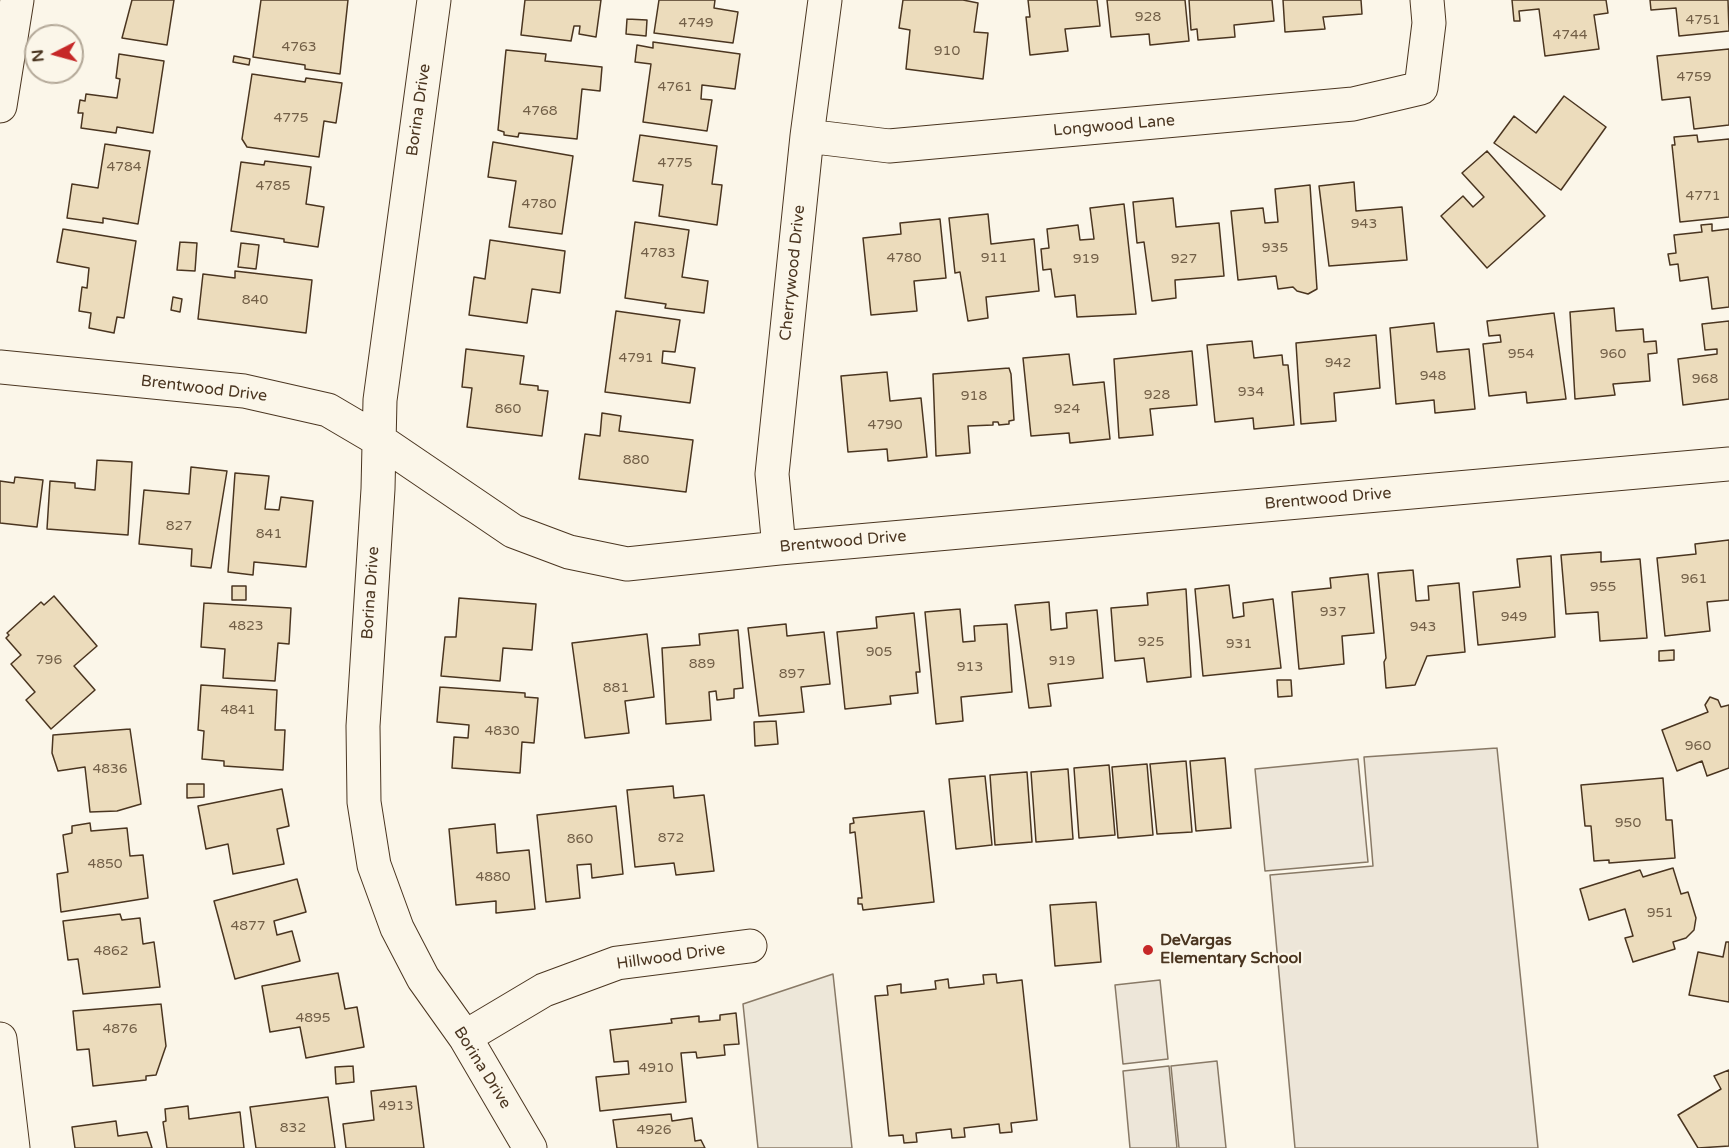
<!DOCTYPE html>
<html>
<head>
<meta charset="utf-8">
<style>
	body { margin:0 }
	#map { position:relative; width:1729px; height:1148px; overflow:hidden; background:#fbf6e9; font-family:"Varela Round",sans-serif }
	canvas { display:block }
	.north { position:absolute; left:24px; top:24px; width:60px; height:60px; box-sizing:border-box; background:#fbf6e9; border:2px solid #b4a999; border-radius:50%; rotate:264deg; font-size:16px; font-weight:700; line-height:24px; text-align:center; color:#4a3520 }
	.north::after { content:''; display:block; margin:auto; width:21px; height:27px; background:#c62828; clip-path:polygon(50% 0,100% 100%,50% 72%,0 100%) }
</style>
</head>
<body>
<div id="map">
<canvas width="1729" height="1148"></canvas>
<div class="north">N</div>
</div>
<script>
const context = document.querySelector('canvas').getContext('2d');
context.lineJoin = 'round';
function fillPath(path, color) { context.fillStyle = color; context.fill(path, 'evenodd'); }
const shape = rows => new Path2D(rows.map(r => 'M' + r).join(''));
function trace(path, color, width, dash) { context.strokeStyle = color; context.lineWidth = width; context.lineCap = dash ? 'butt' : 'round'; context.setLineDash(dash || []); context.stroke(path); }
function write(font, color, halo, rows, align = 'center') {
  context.font = font + ' "Varela Round",sans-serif'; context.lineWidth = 4.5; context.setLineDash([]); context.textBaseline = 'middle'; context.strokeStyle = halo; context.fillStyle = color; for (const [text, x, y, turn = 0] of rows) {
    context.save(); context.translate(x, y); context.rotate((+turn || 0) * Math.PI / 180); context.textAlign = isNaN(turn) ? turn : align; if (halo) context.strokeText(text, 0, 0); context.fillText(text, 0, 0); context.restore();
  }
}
const green = shape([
	[1497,748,1538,1148,1295,1148,1270,875,1373,866,1364,757,1497,748],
	[1358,759,1368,862,1265,871,1255,769,1358,759],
	[1160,980,1168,1059,1123,1064,1115,985,1160,980],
	[1217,1061,1226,1148,1179,1148,1171,1066,1217,1061],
	[1169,1066,1177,1148,1130,1148,1123,1071,1169,1066]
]);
const parking = shape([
	[833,974,852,1148,758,1148,743,1004,833,974]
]);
const building = shape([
	[132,0,174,0,167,45,122,38,132,0],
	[261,0,348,0,340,74,305,69,305,65,253,57,261,0],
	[525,0,601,0,596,37,579,34,580,26,574,26,571,41,521,35,525,0],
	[659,0,715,0,714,8,738,12,733,43,654,33,659,0],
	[903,0,963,0,978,3,974,32,988,33,983,79,906,69,910,30,899,28,903,0],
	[1028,0,1097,0,1100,26,1065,29,1068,51,1030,55,1026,17,1030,17,1028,0],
	[1107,0,1185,0,1189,41,1150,45,1149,34,1111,37,1107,0],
	[1189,0,1272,0,1274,21,1234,25,1235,37,1198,40,1197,29,1191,30,1189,0],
	[1283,0,1361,0,1362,14,1323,17,1325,29,1285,32,1283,0],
	[1512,0,1606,0,1608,13,1594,15,1599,49,1545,56,1539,9,1519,11,1520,21,1514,21,1512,0],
	[1650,0,1728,0,1729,31,1679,36,1676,8,1651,10,1650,0],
	[627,19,647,20,646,36,626,34,627,19],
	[653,42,740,54,735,89,702,85,701,99,712,100,707,131,643,122,651,64,635,62,637,45,653,48,653,42],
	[1729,49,1729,125,1694,129,1690,97,1662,100,1657,56,1729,49],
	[506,50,546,54,545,61,602,67,600,91,582,89,577,139,519,133,518,137,504,135,504,132,498,130,506,50],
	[119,54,164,61,153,133,117,127,116,133,81,128,83,113,78,113,80,100,85,101,86,94,117,98,120,79,116,78,119,54],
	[234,56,250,59,249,65,233,62,234,56],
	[252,74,305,82,306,78,342,83,336,123,324,121,319,157,247,147,242,139,252,74],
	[1564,96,1606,127,1561,190,1494,143,1514,116,1536,133,1564,96],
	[640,135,717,146,712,184,722,185,717,225,659,216,663,185,633,181,640,135],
	[1697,135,1698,142,1729,139,1729,217,1680,222,1672,145,1675,145,1674,137,1697,135],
	[493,142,573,156,562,234,509,227,516,181,488,177,493,142],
	[105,144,150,151,138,224,103,218,103,223,67,218,72,184,98,188,105,144],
	[1487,151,1545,216,1487,268,1441,216,1463,196,1473,207,1484,197,1462,173,1487,151],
	[265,161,311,167,306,204,324,207,318,247,284,242,284,239,231,231,241,162,264,165,265,161],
	[1354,182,1356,211,1402,207,1407,260,1329,266,1319,186,1354,182],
	[1310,185,1317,289,1308,294,1297,291,1293,287,1278,289,1276,276,1238,280,1231,211,1263,208,1265,223,1278,222,1275,189,1310,185],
	[1173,198,1176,227,1219,223,1224,276,1175,280,1176,298,1152,301,1144,242,1137,243,1133,202,1173,198],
	[1124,204,1136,314,1077,317,1075,295,1055,297,1051,269,1043,270,1041,249,1049,248,1047,229,1078,225,1080,240,1094,239,1090,208,1124,204],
	[988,214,991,244,1034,239,1039,291,986,297,988,318,968,321,960,272,955,273,949,218,988,214],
	[940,219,946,278,914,281,917,311,871,315,863,238,901,234,900,223,940,219],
	[635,222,689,230,682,277,708,281,704,313,665,308,666,304,625,298,635,222],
	[1712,224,1712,231,1729,229,1729,307,1712,309,1708,277,1680,281,1678,264,1670,265,1668,254,1676,253,1674,235,1702,232,1701,225,1712,224],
	[63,229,136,241,124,318,117,317,114,333,89,328,91,313,79,311,82,287,87,288,89,268,57,262,63,229],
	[490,240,565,251,560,293,532,289,527,323,469,315,474,277,485,279,490,240],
	[180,242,197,243,195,271,177,270,180,242],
	[241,243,259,245,256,269,238,267,241,243],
	[235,271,312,280,306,333,198,319,203,274,235,278,235,271],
	[173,297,182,299,180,312,171,310,173,297],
	[1614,308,1616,331,1643,329,1644,342,1656,341,1657,353,1648,354,1650,381,1613,384,1615,395,1575,399,1570,312,1614,308],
	[616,311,680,320,675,352,663,351,662,363,695,368,690,403,605,392,616,311],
	[1554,313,1566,399,1527,403,1526,392,1489,396,1483,344,1501,342,1500,335,1489,336,1487,321,1554,313],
	[1729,321,1729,399,1683,405,1678,359,1717,354,1717,349,1705,350,1702,324,1729,321],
	[1434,323,1437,352,1469,349,1475,409,1435,413,1434,400,1396,404,1390,328,1434,323],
	[1376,335,1380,388,1334,393,1336,421,1301,424,1296,343,1376,335],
	[1252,341,1254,358,1282,355,1283,365,1288,365,1294,425,1254,429,1253,418,1215,422,1207,345,1252,341],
	[466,349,524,356,520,384,538,386,538,390,548,391,542,436,467,427,472,388,462,387,466,349],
	[1192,351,1197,405,1150,409,1153,435,1119,438,1114,359,1192,351],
	[1069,354,1073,385,1104,382,1110,439,1070,443,1069,433,1031,436,1023,358,1069,354],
	[1009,368,1011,374,1014,420,1009,421,1009,424,999,425,998,422,993,422,993,425,968,426,970,453,936,456,933,374,1009,368],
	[887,372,890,401,921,398,927,457,888,461,887,449,848,452,841,376,887,372],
	[602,413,621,416,619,431,693,440,686,492,579,479,585,434,600,436,602,413],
	[97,460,132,462,128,535,47,529,50,481,75,483,75,488,95,490,97,460],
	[191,467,227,471,211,568,191,566,192,549,139,544,144,490,189,494,191,467],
	[235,473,269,476,265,509,279,510,281,497,313,501,306,567,254,562,253,575,228,572,235,473],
	[15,477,43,480,37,527,0,523,0,481,14,483,15,477],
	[1729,540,1729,600,1707,602,1710,631,1665,636,1657,558,1696,554,1695,544,1729,540],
	[1601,552,1601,562,1640,559,1647,638,1600,641,1598,612,1566,614,1561,555,1601,552],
	[1551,556,1555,637,1478,645,1473,592,1520,587,1517,559,1551,556],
	[1413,570,1416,601,1429,600,1428,586,1459,583,1465,652,1427,656,1415,685,1386,688,1384,662,1386,658,1378,573,1413,570],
	[1368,574,1374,633,1342,636,1344,664,1299,669,1292,592,1331,588,1330,578,1368,574],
	[1229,585,1233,618,1244,616,1243,603,1273,599,1281,668,1203,676,1195,589,1229,585],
	[232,586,246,586,246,600,232,600,232,586],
	[1186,589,1191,677,1147,682,1144,658,1115,661,1111,608,1148,605,1147,593,1186,589],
	[54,596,97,646,74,666,95,690,51,729,26,700,35,692,11,664,21,655,6,638,9,635,7,633,41,602,44,605,54,596],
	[459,598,536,604,532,650,503,648,500,681,441,676,445,637,456,637,459,598],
	[1049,602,1051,630,1067,628,1066,613,1097,610,1103,678,1048,684,1051,706,1029,708,1015,605,1049,602],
	[204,603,291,608,289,644,278,643,275,681,223,678,225,649,201,647,204,603],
	[960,609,963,642,975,641,974,626,1007,624,1012,692,961,697,963,721,936,724,925,612,960,609],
	[914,613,920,672,916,672,918,693,890,696,891,704,845,709,837,632,877,628,876,617,914,613],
	[786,624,787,636,824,632,830,684,801,687,804,712,759,716,748,628,786,624],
	[738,630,743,688,734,689,734,698,717,700,716,691,709,692,711,720,666,724,662,648,700,645,699,634,738,630],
	[647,634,654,697,625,701,629,733,585,738,572,643,647,634],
	[1674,650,1674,660,1659,661,1659,651,1674,650],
	[1277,680,1291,680,1292,696,1278,697,1277,680],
	[201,685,277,690,275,730,285,730,283,770,224,766,224,761,202,759,204,731,198,730,201,685],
	[440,687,525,693,525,697,538,698,534,743,522,742,520,773,452,768,454,737,468,738,469,725,437,722,440,687],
	[1710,697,1718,700,1721,707,1729,705,1729,768,1707,776,1702,761,1677,771,1662,730,1708,712,1705,705,1710,697],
	[776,721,778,744,755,746,754,722,776,721],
	[130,729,141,804,117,811,90,812,85,767,58,771,52,753,53,735,130,729],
	[1225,758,1231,828,1196,831,1190,761,1225,758],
	[1186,761,1192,832,1157,834,1150,764,1186,761],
	[1147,764,1153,835,1118,838,1112,767,1147,764],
	[1109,765,1115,835,1079,838,1074,768,1109,765],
	[1068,769,1073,839,1036,842,1031,772,1068,769],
	[1027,772,1032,842,995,845,990,775,1027,772],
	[985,776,992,845,956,849,949,779,985,776],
	[1663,778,1666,820,1672,820,1675,858,1609,863,1609,860,1594,861,1591,826,1585,826,1581,785,1663,778],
	[187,784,204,784,204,797,187,798,187,784],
	[673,786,674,798,704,795,714,871,676,875,674,863,635,867,627,790,673,786],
	[282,789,289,826,277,829,284,864,233,874,228,844,206,849,198,806,282,789],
	[616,806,623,874,592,878,591,864,577,865,580,898,546,902,537,815,616,806],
	[924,811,934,902,863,910,862,904,858,904,858,898,862,898,855,832,850,833,850,824,854,823,853,818,924,811],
	[90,823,91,831,127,828,130,856,143,855,148,898,61,912,57,874,68,872,63,835,72,833,72,826,90,823],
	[495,824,497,853,529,850,535,909,496,913,496,901,456,905,449,829,495,824],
	[1673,868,1681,894,1688,892,1696,918,1694,930,1686,938,1673,942,1675,949,1633,962,1625,938,1633,936,1625,909,1589,920,1580,889,1640,870,1643,877,1673,868],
	[297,879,306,912,274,921,277,935,292,931,300,961,235,979,214,901,297,879],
	[1096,902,1101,962,1055,966,1050,905,1096,902],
	[120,914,122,920,140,918,143,944,154,942,160,987,83,994,78,959,68,960,63,921,120,914],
	[1726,942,1729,942,1729,1002,1689,995,1698,952,1723,957,1726,942],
	[338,973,345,1009,357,1007,364,1047,306,1058,300,1027,270,1032,262,986,338,973],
	[996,974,997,983,1022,980,1037,1120,1011,1123,1012,1132,1000,1133,999,1124,964,1128,965,1137,952,1138,951,1129,916,1133,917,1142,904,1143,903,1135,889,1136,875,996,888,995,887,986,901,984,901,993,936,989,935,981,948,979,949,988,984,984,983,975,996,974],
	[161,1004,166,1046,156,1075,146,1076,146,1080,93,1086,89,1049,77,1050,73,1011,161,1004],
	[736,1013,739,1044,724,1045,725,1055,697,1058,696,1052,681,1053,686,1102,600,1111,596,1077,629,1074,628,1061,614,1062,610,1030,672,1023,671,1019,699,1016,699,1022,720,1020,720,1015,736,1013],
	[353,1066,354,1082,336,1084,335,1067,353,1066],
	[1729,1070,1729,1146,1698,1148,1678,1115,1721,1089,1714,1076,1729,1070],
	[416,1086,424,1148,346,1148,343,1124,374,1120,371,1091,416,1086],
	[328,1097,335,1148,256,1148,250,1107,328,1097],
	[188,1106,189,1119,240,1112,244,1148,167,1148,163,1122,166,1121,165,1109,188,1106],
	[671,1114,672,1121,692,1118,695,1141,701,1140,705,1148,617,1148,613,1120,671,1114],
	[116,1121,118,1136,147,1132,152,1148,75,1148,72,1127,116,1121]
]);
const minor = shape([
	[434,0,380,400,378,489,363,726,364,802,374,865,397,928,423,978,465,1037,530,1148],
	[0,106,17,0],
	[807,136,889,146,1353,104,1421,88,1429,23,1427,0],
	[0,367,244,391,328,410,379,440,513,531,569,552,627,564,779,548,1729,464],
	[779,548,772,474,807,136,825,0],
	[465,1037,544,990,617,963,750,946],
	[0,1039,13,1148]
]);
const markers = [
	[1148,950,6,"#c62828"]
];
const numberNames = [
	["928",1148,17],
	["4751",1703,20],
	["4749",696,23],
	["4744",1570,35],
	["4763",299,47],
	["910",947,51],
	["4759",1694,77],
	["4761",675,87],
	["4768",540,111],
	["4775",291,118],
	["4775",675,163],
	["4784",124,167],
	["4785",273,186],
	["4771",1703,196],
	["4780",539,204],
	["943",1364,224],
	["935",1275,248],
	["4783",658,253],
	["4780",904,258],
	["911",994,258],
	["919",1086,259],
	["927",1184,259],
	["840",255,300],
	["954",1521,354],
	["960",1613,354],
	["4791",636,358],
	["942",1338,363],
	["948",1433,376],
	["968",1705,379],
	["934",1251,392],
	["928",1157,395],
	["918",974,396],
	["860",508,409],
	["924",1067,409],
	["4790",885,425],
	["880",636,460],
	["827",179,526],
	["841",269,534],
	["961",1694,579],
	["955",1603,587],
	["937",1333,612],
	["949",1514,617],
	["4823",246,626],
	["943",1423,627],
	["925",1151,642],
	["931",1239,644],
	["905",879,652],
	["796",49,660],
	["919",1062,661],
	["889",702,664],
	["913",970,667],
	["897",792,674],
	["881",616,688],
	["4841",238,710],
	["4830",502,731],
	["960",1698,746],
	["4836",110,769],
	["950",1628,823],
	["872",671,838],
	["860",580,839],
	["4850",105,864],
	["4880",493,877],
	["951",1660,913],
	["4877",248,926],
	["4862",111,951],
	["4895",313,1018],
	["4876",120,1029],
	["4910",656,1068],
	["4913",396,1106],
	["832",293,1128],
	["4926",654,1130]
];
const streetNames = [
	["Borina Drive",419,110,-82],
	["Longwood Lane",1114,126,-5],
	["Cherrywood Drive",793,273,-84],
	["Brentwood Drive",204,389,7],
	["Brentwood Drive",1328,499,-5],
	["Brentwood Drive",843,542,-5],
	["Borina Drive",371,593,-86],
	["Hillwood Drive",671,957,-8],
	["Borina Drive",482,1068,58]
];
const poiNames = [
	["DeVargas",1160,941],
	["Elementary School",1160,959]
];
fillPath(green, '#ede6d9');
trace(green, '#887966', 1.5);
fillPath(parking, '#ede7d9');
trace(parking, '#887966', 1.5);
fillPath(building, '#ecdcbc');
trace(building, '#4a3520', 1.5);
trace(minor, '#4a3520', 35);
trace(minor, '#fbf6e9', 33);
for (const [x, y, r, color] of markers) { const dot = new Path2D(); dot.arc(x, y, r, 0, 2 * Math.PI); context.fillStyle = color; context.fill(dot); trace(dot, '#fbf6e9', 2); }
write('14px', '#725f47', null, numberNames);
write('16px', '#4a3520', '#fbf6e9', streetNames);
write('bold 16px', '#4a3520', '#fbf6e9', poiNames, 'left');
</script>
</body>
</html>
